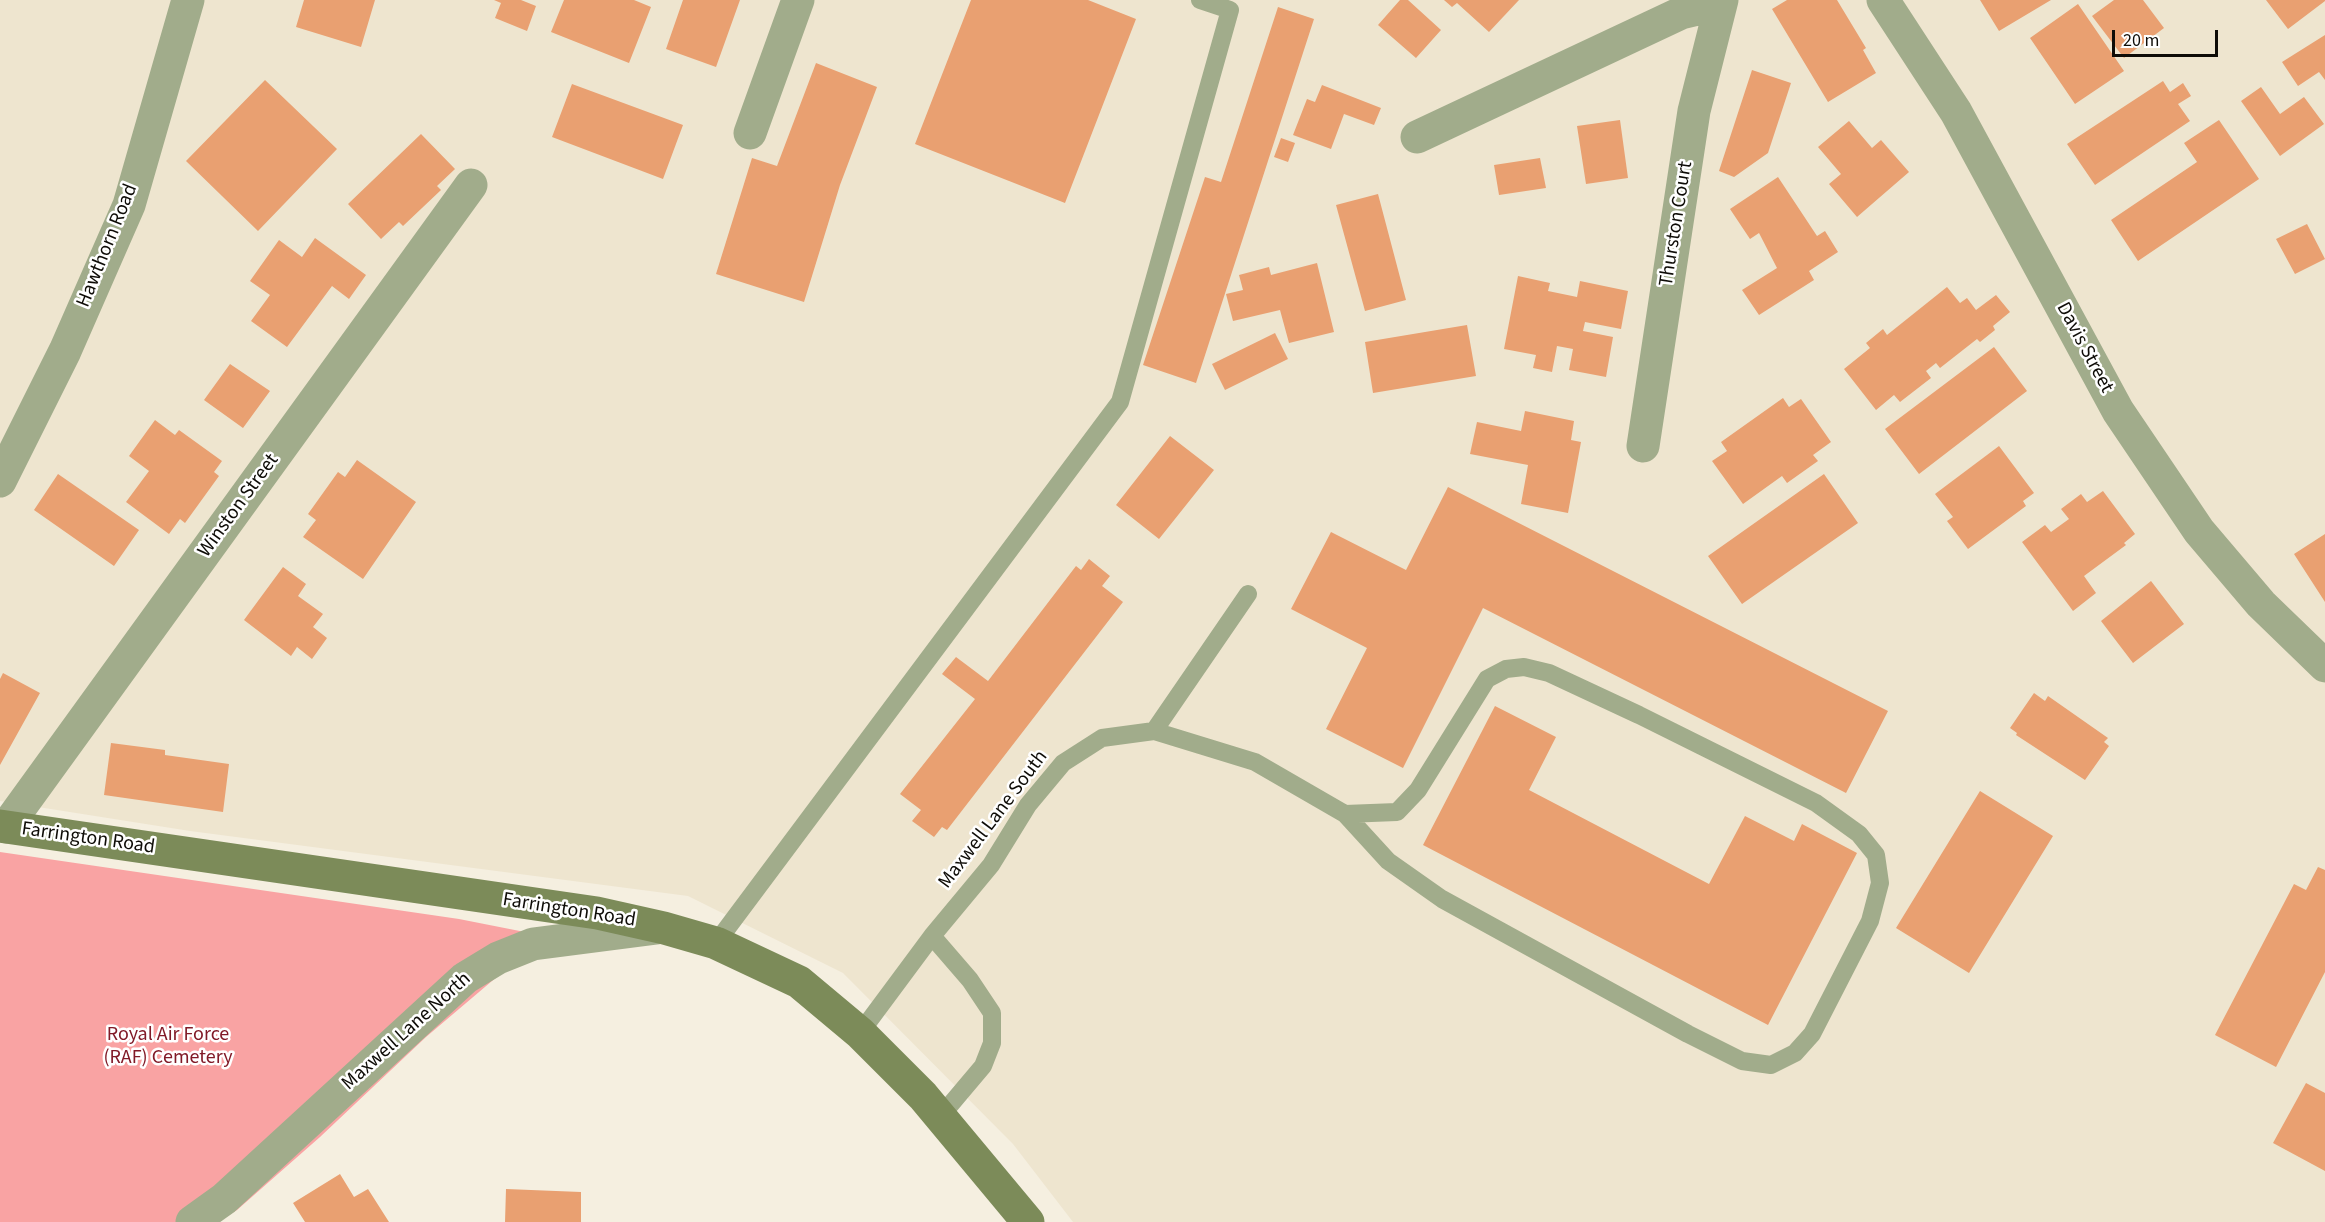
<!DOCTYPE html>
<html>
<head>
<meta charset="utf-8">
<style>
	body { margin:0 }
	#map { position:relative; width:2325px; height:1222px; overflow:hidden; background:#f5efe0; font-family:"Source Sans 3",sans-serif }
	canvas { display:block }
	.scale { position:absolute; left:2112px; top:30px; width:106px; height:27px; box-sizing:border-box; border:3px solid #0e0c07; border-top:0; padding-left:8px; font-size:18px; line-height:21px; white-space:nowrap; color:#0e0c07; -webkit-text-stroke:4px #fff; paint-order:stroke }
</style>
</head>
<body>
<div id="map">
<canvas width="2325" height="1222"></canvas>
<div class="scale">20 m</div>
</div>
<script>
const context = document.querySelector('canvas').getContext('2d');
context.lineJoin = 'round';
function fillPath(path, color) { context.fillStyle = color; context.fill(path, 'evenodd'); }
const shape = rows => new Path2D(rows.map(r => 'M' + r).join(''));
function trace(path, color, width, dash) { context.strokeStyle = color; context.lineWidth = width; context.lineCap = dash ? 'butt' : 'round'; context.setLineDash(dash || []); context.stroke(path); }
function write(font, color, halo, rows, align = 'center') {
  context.font = font + ' "Source Sans 3",sans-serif'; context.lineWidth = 5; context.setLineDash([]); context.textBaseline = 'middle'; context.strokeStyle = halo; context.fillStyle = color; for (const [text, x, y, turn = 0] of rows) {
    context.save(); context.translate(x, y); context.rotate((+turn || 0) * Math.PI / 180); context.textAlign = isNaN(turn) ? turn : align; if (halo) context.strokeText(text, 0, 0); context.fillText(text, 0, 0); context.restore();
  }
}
const built = shape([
	[0,0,2325,0,2325,1222,1073,1222,1013,1144,843,973,688,896,190,831,0,801]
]);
const green = shape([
	[0,852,459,919,545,936,426,1037,320,1137,237,1210,218,1222,0,1222]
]);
const building = shape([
	[304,0,375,0,361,47,296,27],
	[494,0,521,0,536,6,527,31,495,18,501,3],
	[564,0,634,0,651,7,629,63,551,32],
	[683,0,740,0,716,67,666,49],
	[971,0,1088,0,1136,19,1065,203,915,144],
	[1400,0,1408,0,1441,30,1416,58,1378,25],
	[1444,0,1519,0,1489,32,1457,3,1452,7],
	[1787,0,1837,0,1866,48,1863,50,1876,73,1828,102,1772,9],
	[1980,0,2051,0,1999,31],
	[2114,0,2143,0,2164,28,2124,58,2092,16],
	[2266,0,2325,0,2325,1,2288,29],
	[2078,4,2124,71,2075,104,2030,38],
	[1278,7,1314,19,1196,383,1143,365,1205,177,1221,182],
	[2325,35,2325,80,2319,72,2298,86,2282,62],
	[816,63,877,87,840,185,804,302,716,274,752,158,777,166],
	[1752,70,1791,83,1768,153,1734,177,1719,171],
	[265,80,337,149,258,231,186,161],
	[2163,81,2170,92,2183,83,2191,96,2178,104,2190,121,2095,185,2067,144],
	[572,84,683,125,663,179,552,137],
	[1322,85,1381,108,1374,125,1344,114,1331,149,1293,135,1307,99,1315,102],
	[2261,87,2280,114,2304,97,2324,124,2280,156,2241,101],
	[1620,120,1628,178,1586,184,1577,126],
	[2219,120,2259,179,2138,261,2111,220,2197,162,2184,143],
	[1849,121,1872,148,1881,140,1909,172,1857,217,1829,184,1841,174,1818,147],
	[421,134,455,169,437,186,441,190,403,226,399,222,381,239,348,204],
	[1281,138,1295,143,1288,162,1274,157],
	[1540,158,1546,188,1499,195,1494,165],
	[1778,177,1817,236,1825,231,1838,252,1809,271,1814,280,1759,315,1742,290,1777,268,1759,233,1750,239,1730,209],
	[1378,194,1406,300,1365,311,1336,205],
	[2307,224,2325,259,2295,274,2276,239],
	[315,238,366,275,349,299,332,286,287,347,251,321,270,295,250,281,279,240,302,257],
	[1317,263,1334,332,1289,343,1280,310,1233,321,1226,294,1243,290,1239,275,1269,267,1271,275],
	[1518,276,1550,283,1548,291,1577,297,1580,281,1628,291,1621,329,1585,322,1583,331,1613,337,1606,377,1569,370,1573,349,1557,346,1552,372,1533,368,1536,355,1504,349],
	[1947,287,1960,303,1967,298,1976,310,1996,295,2010,312,1993,326,1995,330,1980,342,1977,339,1940,368,1936,363,1926,371,1931,378,1900,402,1894,395,1876,410,1844,369,1870,348,1866,343,1883,329,1887,335],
	[1467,325,1476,376,1373,393,1365,342],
	[1275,333,1288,359,1225,390,1212,364],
	[1994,347,2027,391,1919,474,1885,429],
	[230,364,270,391,243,428,204,400],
	[1783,398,1789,407,1801,399,1831,442,1813,455,1818,461,1787,483,1782,476,1743,504,1712,461,1727,451,1721,442],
	[1525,411,1574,421,1571,440,1581,442,1568,513,1521,504,1528,465,1470,454,1477,422,1521,431],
	[155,420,175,435,179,430,222,461,214,472,219,476,185,523,180,519,169,534,126,502,149,471,129,456],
	[1170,436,1214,470,1159,539,1116,505],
	[1999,446,2034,493,2023,501,2026,506,1968,549,1947,521,1953,517,1935,494],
	[357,460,416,502,363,579,303,537,316,520,308,514,338,472,345,477],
	[58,474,139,530,114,566,34,510],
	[1824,474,1858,523,1742,604,1708,556],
	[1448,487,1888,711,1846,793,1483,608,1403,768,1326,729,1367,648,1291,609,1331,532,1406,570],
	[2103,491,2135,534,2124,543,2126,545,2084,576,2096,593,2073,611,2022,542,2045,525,2051,532,2069,519,2061,509,2081,494,2087,502],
	[2325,534,2325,602,2294,554],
	[1089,559,1110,576,1102,586,1123,602,947,830,942,827,934,837,912,821,921,810,900,794,975,699,942,674,956,657,988,681,1076,566,1081,570],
	[283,567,306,584,298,596,323,614,313,627,327,638,312,659,297,647,291,656,244,620],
	[2151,581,2184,624,2133,663,2101,621],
	[3,673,40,693,0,765,0,679],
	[2034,693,2045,701,2048,696,2108,738,2104,742,2109,746,2085,780,2016,735,2017,733,2010,728],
	[1495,706,1556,737,1529,790,1709,884,1745,816,1794,841,1802,824,1857,853,1768,1025,1423,845],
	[111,743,165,750,165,755,229,764,223,812,104,795],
	[1980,791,2053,836,1969,973,1896,928],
	[2318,867,2325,870,2325,972,2276,1067,2215,1035,2294,884,2306,890],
	[2306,1083,2325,1093,2325,1171,2273,1143],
	[340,1174,354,1197,368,1189,389,1222,305,1222,293,1203],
	[506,1189,581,1192,581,1222,505,1222]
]);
const lane = shape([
	[1154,731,1248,594],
	[932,936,970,980,992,1013,992,1043,983,1066,940,1117],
	[716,943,1120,402,1230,10,1200,0],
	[860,1033,932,936,991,865,1028,805,1063,763,1102,738,1154,731,1255,762,1345,814,1388,861,1442,899,1688,1034,1742,1061,1771,1065,1795,1053,1812,1034,1870,921,1880,883,1876,855,1859,834,1816,803,1639,715,1549,673,1524,667,1506,669,1487,679,1418,790,1397,812,1345,814]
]);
const street = shape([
	[1883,0,1956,112,2118,411,2199,531,2261,604,2325,666],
	[750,133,798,0],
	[1417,137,1681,13,1719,4],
	[1643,446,1694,111,1722,0],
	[0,481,65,351,129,205,188,0],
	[6,827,471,185],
	[192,1222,224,1199,465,978,498,958,533,944,657,928]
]);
const secondary = shape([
	[0,826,597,913,664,928,716,943,799,982,860,1033,923,1096,1028,1222]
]);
const streetNames = [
	["Thurston Court",1677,224,-81],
	["Hawthorn Road",108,246,-68],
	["Davis Street",2084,348,62],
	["Winston Street",239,506,-54],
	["Maxwell Lane South",994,820,-53],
	["Farrington Road",88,839,8],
	["Farrington Road",569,911,9],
	["Maxwell Lane North",407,1032,-42]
];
const parkNames = [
	["Royal Air Force",168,1036],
	["(RAF) Cemetery",168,1059]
];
fillPath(built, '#eee5cf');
fillPath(green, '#f9a3a3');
fillPath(building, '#e9a071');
trace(lane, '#a1ac8b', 18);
trace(street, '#a1ac8b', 33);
trace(secondary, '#7c8b59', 33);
write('20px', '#0e0c07', '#fff', streetNames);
write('20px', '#811a27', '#fff', parkNames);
</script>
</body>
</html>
